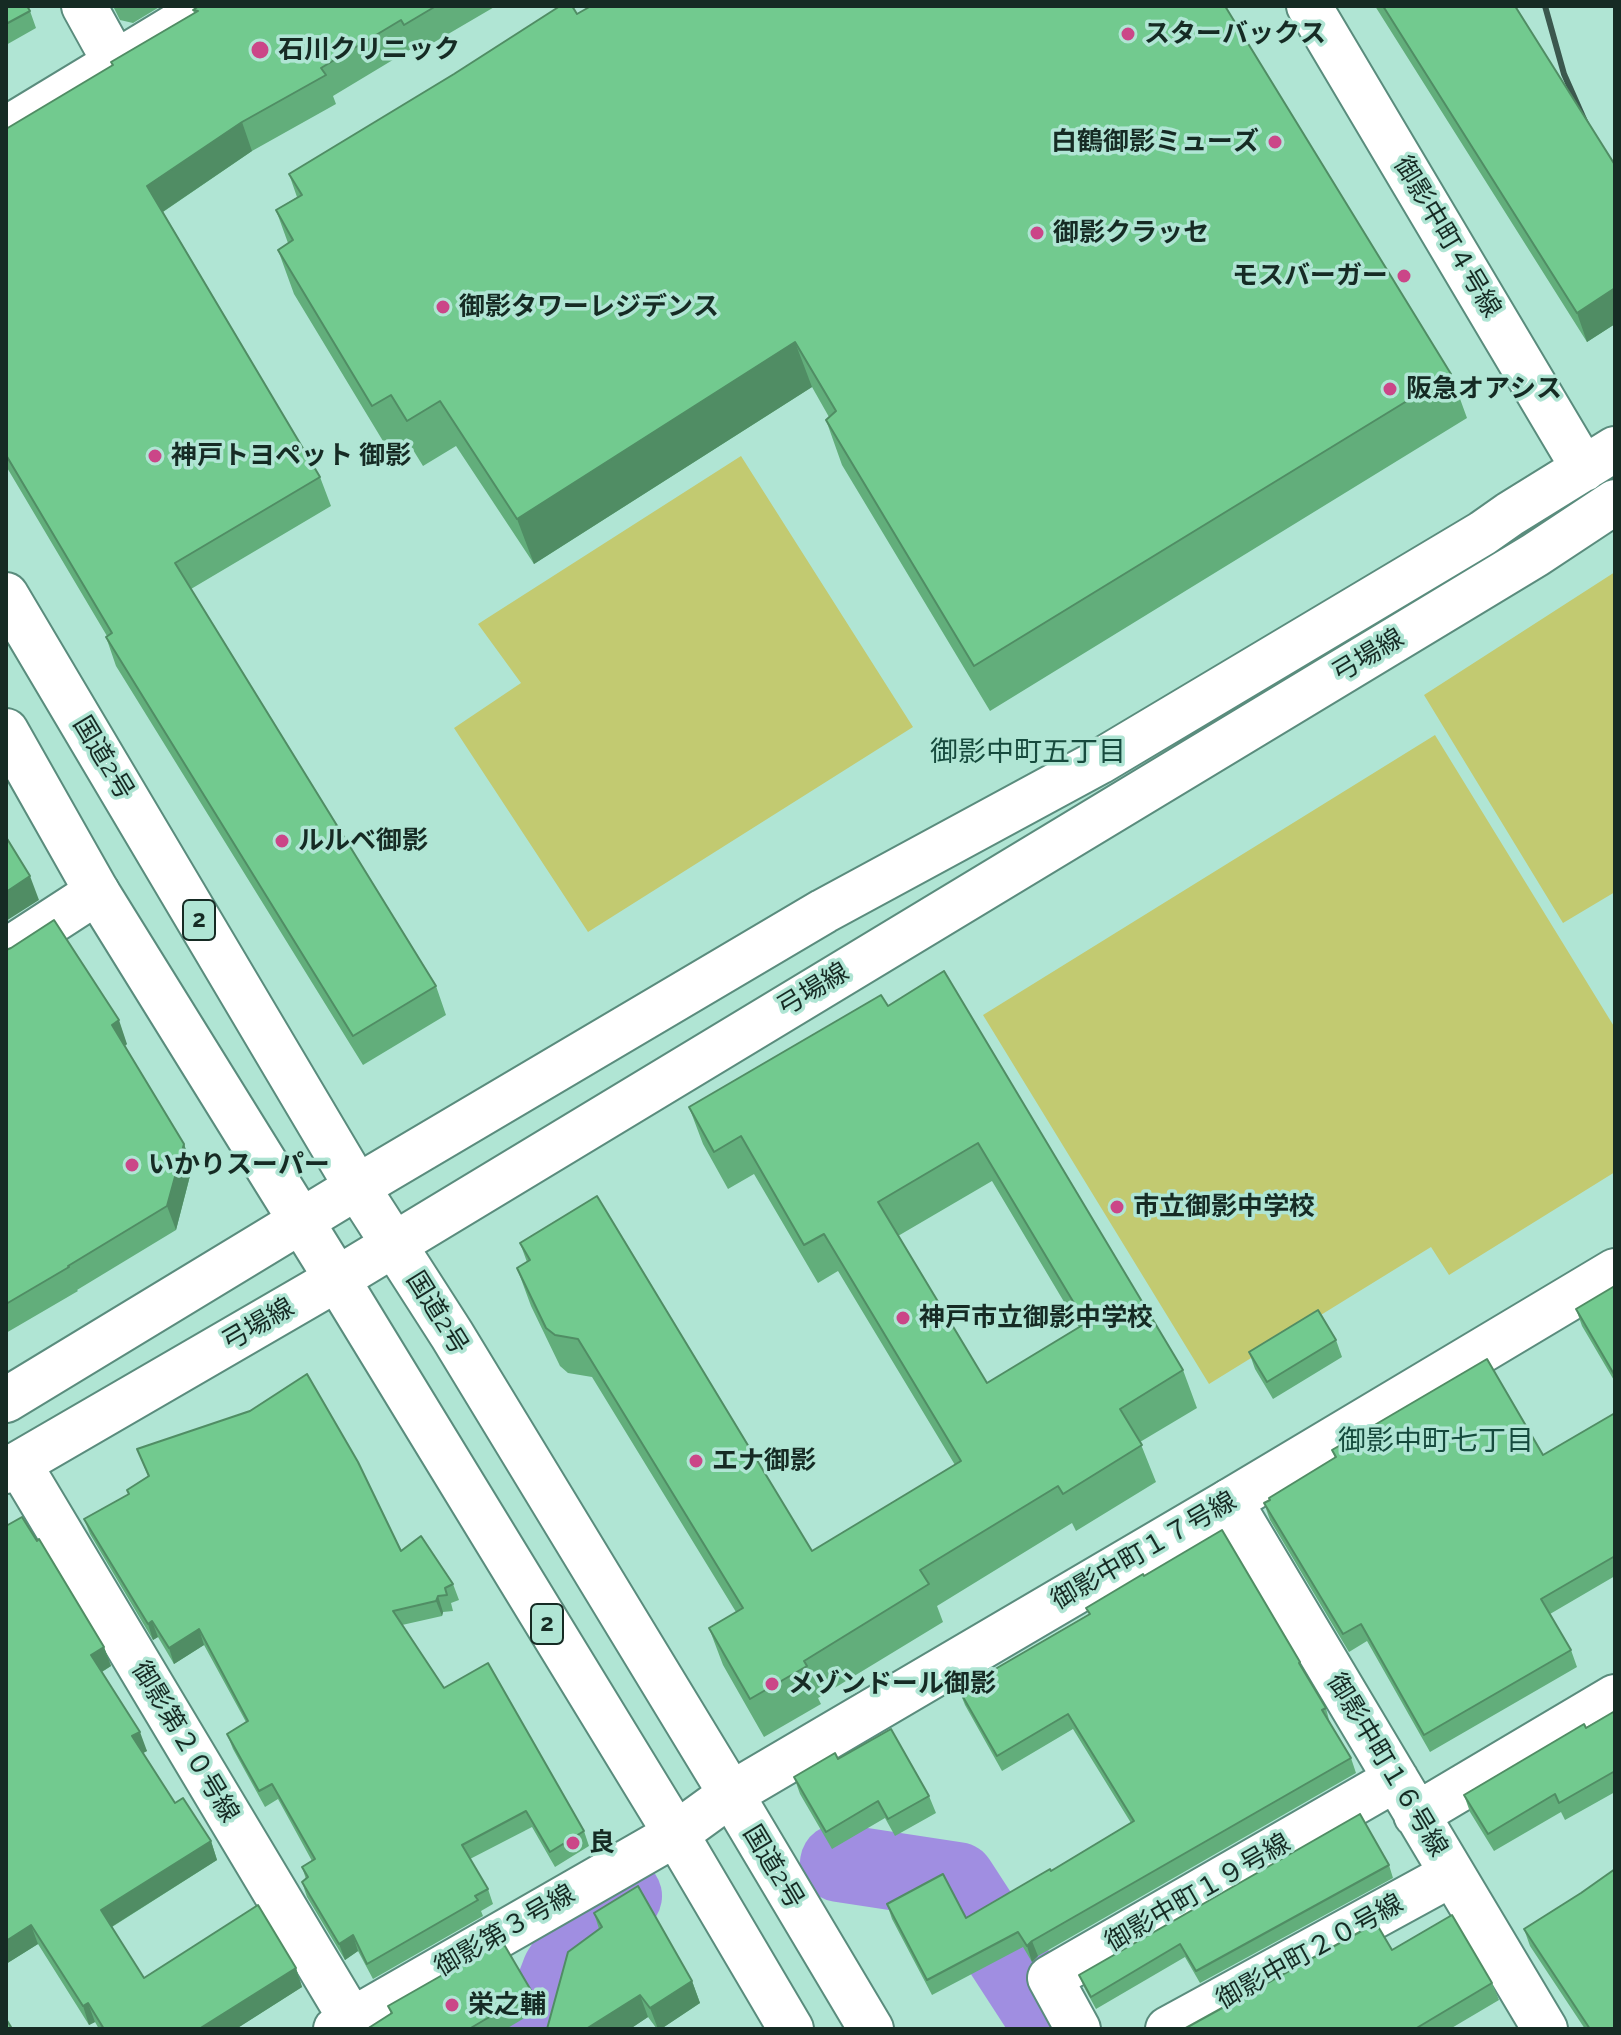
<!DOCTYPE html>
<html>
<head>
<meta charset="utf-8">
<style>
	body { margin:0 }
	#map { position:relative; width:1621px; height:2035px; overflow:hidden; background:#b0e5d4; font-family:Raleway,sans-serif }
	canvas { display:block }
	.frame { position:absolute; inset:0; border:8px solid #162b24; pointer-events:none }
</style>
</head>
<body>
<div id="map">
<canvas width="1621" height="2035"></canvas>
<div class="frame"></div>
</div>
<script>
const context = document.querySelector('canvas').getContext('2d');
context.lineJoin = 'round';
function fillPath(path, color) { context.fillStyle = color; context.fill(path, 'evenodd'); }
const shape = rows => new Path2D(rows.map(r => 'M' + r).join(''));
function trace(path, color, width, dash) { context.strokeStyle = color; context.lineWidth = width; context.lineCap = dash ? 'butt' : 'round'; context.setLineDash(dash || []); context.stroke(path); }
function write(font, color, halo, rows, align = 'center') {
  context.font = font + ' Raleway,"Noto Sans JP",sans-serif'; context.lineWidth = 7; context.setLineDash([]); context.textBaseline = 'middle'; context.strokeStyle = halo; context.fillStyle = color; for (const [text, x, y, turn = 0] of rows) {
    context.save(); context.translate(x, y); context.rotate((+turn || 0) * Math.PI / 180); context.textAlign = isNaN(turn) ? turn : align; if (halo) context.strokeText(text, 0, 0); context.fillText(text, 0, 0); context.restore();
  }
}
const green = shape([
	[741,456,913,727,588,932,454,728,521,683,478,624],
	[1615,572,1615,892,1563,923,1424,695],
	[1435,735,1615,1028,1615,1172,1449,1275,1431,1247,1209,1384,983,1015]
]);
const river = shape([
	[839,1863,957,1881,1053,2029],
	[539,2029,561,1971,599,1913,623,1896]
]);
const street = shape([
	[84,6,116,64],
	[6,129,209,6],
	[6,951,97,892],
	[19,1464,351,2019],
	[1230,1501,1545,2029],
	[1416,1815,1615,1697],
	[336,2029,676,1834],
	[1078,2029,1050,1978,1396,1779],
	[1168,2029,1452,1874]
]);
const secondary = shape([
	[1309,6,1584,469],
	[6,1400,357,1187,824,911,1099,762,1483,533,1510,514,1615,449],
	[6,1471,337,1279,1535,555,1615,502],
	[676,1834,731,1794,1230,1501,1615,1271]
]);
const highway = shape([
	[6,595,357,1187,452,1335,731,1794,871,2029],
	[6,731,97,892,337,1279,676,1834,791,2029]
]);
const rail = shape([
	[1545,6,1564,74,1587,126]
]);
const wall = shape([
	[6,6,30,11,36,28,6,45],
	[113,6,161,6,133,23,120,20],
	[199,6,496,6,414,54,411,49,333,96,336,104,252,151,163,212,320,477,331,506,191,589,436,986,446,1015,363,1065,116,666,106,637,107,636,6,466,6,129,112,66,111,62,194,13,193,10],
	[1375,6,1515,6,1615,165,1615,324,1587,342],
	[577,14,1451,374,1467,418,990,711,842,465,826,420,829,417,812,387,534,564,456,446,423,466,407,440,389,451,294,294,278,250,288,243,276,210,297,197,289,174],
	[6,950,127,1044,125,1046,184,1144,192,1168,176,1230,77,1290,78,1291,6,1333],
	[888,1006,1183,1370,1197,1408,1140,1442,1156,1482,1076,1531,1072,1523,937,1606,943,1622,818,1698,821,1704,764,1737,723,1665,709,1628,736,1612,592,1377,568,1373,560,1366,531,1306,517,1268,527,1262,520,1243,812,1551,955,1465,838,1271,818,1283,754,1174,728,1189,703,1144,689,1107],
	[992,1181,1079,1327,987,1383,898,1236],
	[1615,1290,1615,1382,1582,1326,1576,1309],
	[1336,1340,1342,1357,1273,1399,1255,1369,1249,1352],
	[1615,1413,1615,1576,1550,1614,1571,1650,1577,1667,1430,1752,1367,1641,1349,1652,1270,1520,1264,1503,1335,1458,1332,1450,1543,1455],
	[137,1449,401,1551,453,1584,459,1600,451,1603,453,1611,443,1612,442,1616,402,1625,444,1688,584,1831,589,1846,555,1867,532,1827,470,1859,488,1889,493,1904,481,1911,483,1916,373,1979,358,1951,345,1960,307,1897,302,1882,306,1879,302,1867,312,1861,278,1799,265,1807,233,1749,227,1734,246,1722,204,1645,174,1664,158,1637,153,1640,90,1534,84,1519,129,1494,127,1490,148,1476],
	[6,1526,104,1647,111,1666,102,1672,147,1751,143,1753,175,1803,211,1841,217,1860,112,1927,144,1978,296,1968,302,1987,236,2029,99,2029,95,2022,89,2025,38,1944,6,1964],
	[1144,1576,1300,1662,1303,1670,1326,1708,1330,1724,1351,1758,1356,1773,1038,1956,1032,1962,1023,1947,932,1995,892,1919,887,1904,966,1918,1051,1871,1131,1823,1073,1729,1002,1771,965,1705,959,1690,1089,1614,1086,1608],
	[1615,1711,1615,1792,1565,1820,1561,1812,1494,1851,1470,1812,1464,1795],
	[838,1759,929,1796,936,1813,895,1836,885,1818,832,1849,800,1794,794,1777],
	[1389,1865,1393,1878,1200,1983,1185,1957,1096,2009,1084,1987,1079,1975],
	[1581,1893,1615,2029,1585,2029,1530,1946,1524,1929],
	[594,1913,692,1981,700,2003,661,2029,657,2029,648,2017,630,2029,547,2029,599,1929],
	[1392,1950,1492,1983,1499,2000,1450,2029,1184,2029],
	[532,1992,538,2010,506,2029,366,2029,391,2014,388,2006]
]);
const shadedWall = shape([
	[242,122,252,151,158,215,147,186],
	[1615,288,1615,324,1587,342,1577,313],
	[795,342,812,387,534,564,517,519],
	[30,876,39,900,6,921,6,892],
	[119,1020,127,1044,120,1049,112,1025],
	[184,1144,192,1168,176,1230,167,1206],
	[438,1596,443,1612,442,1616,436,1601],
	[152,1621,158,1637,153,1640,148,1624],
	[199,1629,204,1645,174,1664,169,1648],
	[104,1647,111,1666,98,1674,91,1655],
	[140,1732,147,1751,139,1755,132,1736],
	[211,1841,217,1860,108,1929,101,1910],
	[31,1925,38,1944,6,1964,6,1941],
	[353,1935,358,1951,345,1960,339,1944],
	[1032,1941,1038,1956,1032,1962,1027,1946],
	[296,1968,302,1987,236,2029,199,2029],
	[692,1981,700,2003,661,2029,658,2029,650,2008],
	[640,1995,648,2017,630,2029,586,2029],
	[88,2003,95,2022,89,2025,83,2006]
]);
const building = shape([
	[6,6,27,6,30,11,6,24,6,6],
	[199,6,436,6,404,25,401,20,321,68,326,75,242,122,147,186,320,477,175,563,436,986,353,1036,106,637,112,633,6,455,6,129,113,65,111,62,198,11,193,10,199,6],
	[560,6,572,6,577,14,591,6,1225,6,1451,374,974,666,826,420,836,411,795,342,517,519,440,401,407,421,391,395,372,406,278,250,293,240,276,210,302,195,289,174,454,74,560,6],
	[1383,6,1515,6,1615,165,1615,288,1577,313,1383,6],
	[6,837,30,876,6,892,6,837],
	[54,920,119,1020,112,1025,184,1144,167,1206,68,1266,69,1267,6,1304,6,950,11,948,54,920],
	[944,971,1183,1370,1120,1409,1142,1445,1063,1494,1058,1486,920,1570,929,1584,804,1661,807,1666,750,1699,709,1628,743,1608,578,1339,555,1335,546,1328,517,1268,530,1260,520,1243,597,1196,812,1551,961,1461,824,1234,804,1245,741,1136,714,1152,689,1107,881,995,888,1006,944,971],
	[978,1143,1086,1323,987,1383,878,1202,978,1143],
	[1613,1287,1615,1290,1615,1376,1576,1309,1613,1287],
	[1318,1310,1336,1340,1267,1382,1249,1352,1318,1310],
	[1487,1359,1543,1455,1615,1413,1615,1556,1541,1599,1571,1650,1424,1735,1361,1624,1343,1634,1264,1503,1270,1500,1269,1498,1336,1457,1332,1450,1487,1359],
	[307,1374,358,1462,401,1551,421,1536,453,1584,445,1588,447,1595,438,1596,436,1601,393,1611,444,1688,488,1663,584,1831,550,1852,526,1811,462,1845,488,1889,475,1896,478,1900,367,1964,353,1935,339,1944,302,1882,308,1877,302,1867,315,1859,272,1784,259,1791,227,1734,248,1721,199,1629,169,1648,152,1621,148,1624,84,1519,129,1494,127,1490,149,1476,137,1449,250,1411,307,1374],
	[22,1517,37,1541,39,1539,104,1647,91,1655,140,1732,132,1736,175,1803,183,1798,211,1841,101,1910,144,1978,258,1905,296,1968,199,2029,104,2029,88,2003,83,2006,31,1925,6,1941,6,1526,22,1517],
	[1222,1530,1300,1662,1299,1663,1326,1708,1322,1710,1351,1758,1032,1941,1027,1946,1018,1932,927,1980,887,1904,943,1874,966,1918,1050,1869,1051,1871,1134,1821,1068,1714,997,1756,959,1690,1090,1614,1086,1608,1143,1574,1144,1576,1222,1530],
	[1615,1711,1615,1771,1559,1803,1555,1794,1488,1834,1464,1795,1584,1724,1586,1728,1615,1711],
	[891,1729,929,1796,888,1819,878,1801,826,1832,794,1777,835,1753,838,1759,891,1729],
	[1360,1814,1389,1865,1196,1971,1180,1944,1091,1997,1079,1975,1360,1814],
	[1615,1869,1615,2029,1590,2029,1524,1929,1581,1893,1615,1869],
	[638,1886,692,1981,650,2008,640,1995,586,2029,547,2029,568,1952,602,1927,594,1913,638,1886],
	[1452,1915,1492,1983,1415,2029,1184,2029,1376,1923,1392,1950,1452,1915],
	[502,1941,532,1992,469,2029,367,2029,392,2013,388,2006,502,1941],
	[6,2019,11,2027,7,2029,6,2029,6,2019]
]);
const markers = [
	[1128,34,8,"#cb4688"],
	[260,50,10,"#cb4688"],
	[1275,142,8,"#cb4688"],
	[1037,233,8,"#cb4688"],
	[1404,276,8,"#cb4688"],
	[443,307,8,"#cb4688"],
	[1390,389,8,"#cb4688"],
	[155,456,8,"#cb4688"],
	[282,841,8,"#cb4688"],
	[132,1165,8,"#cb4688"],
	[1117,1207,8,"#cb4688"],
	[903,1318,8,"#cb4688"],
	[696,1461,8,"#cb4688"],
	[772,1684,8,"#cb4688"],
	[573,1843,8,"#cb4688"],
	[452,2005,8,"#cb4688"]
];
const shields = [
	[199,920,32],
	[547,1624,32]
];
const shieldNames = [
	["2",199,920],
	["2",547,1624]
];
const poiNames = [
	["スターバックス",1144,34],
	["石川クリニック",278,50],
	["白鶴御影ミューズ",1259,142,"right"],
	["御影クラッセ",1053,233],
	["モスバーガー",1388,276,"right"],
	["御影タワーレジデンス",459,307],
	["阪急オアシス",1406,389],
	["神戸トヨペット 御影",171,456],
	["ルルベ御影",298,841],
	["いかりスーパー",148,1165],
	["市立御影中学校",1133,1207],
	["神戸市立御影中学校",919,1318],
	["エナ御影",712,1461],
	["メゾンドール御影",788,1684],
	["良",589,1843],
	["栄之輔",468,2005]
];
const streetNames = [
	["御影中町４号線",1447,237,59],
	["弓場線",1368,656,-31],
	["国道2号",103,758,59],
	["弓場線",813,990,-31],
	["国道2号",437,1313,58],
	["弓場線",258,1325,-30],
	["御影中町１７号線",1144,1551,-30],
	["御影第２０号線",185,1742,59],
	["御影中町１６号線",1387,1765,59],
	["国道2号",773,1867,59],
	["御影中町１９号線",1198,1893,-30],
	["御影第３号線",505,1931,-30],
	["御影中町２０号線",1310,1952,-29]
];
const neighbourhoodNames = [
	["御影中町五丁目",1028,753],
	["御影中町七丁目",1436,1442]
];
fillPath(green, '#c2ca71');
trace(river, '#a08ee1', 78);
trace(street, '#5a8c7d', 48);
trace(secondary, '#5a8c7d', 48);
trace(highway, '#5a8c7d', 48);
trace(street, '#fff', 44);
trace(secondary, '#fff', 44);
trace(highway, '#fff', 44);
trace(rail, '#3b584e', 6);
fillPath(wall, '#62ae7b');
fillPath(shadedWall, '#508d64');
fillPath(building, '#72ca8f');
trace(building, '#508d64', 2);
for (const [x, y, r, color] of markers) { const dot = new Path2D(); dot.arc(x, y, r, 0, 2 * Math.PI); context.fillStyle = color; context.fill(dot); trace(dot, '#b0e5d4', 3); }
for (const [x, y, w] of shields) { const box = new Path2D(); box.roundRect(x - w / 2, y - 20, w, 40, 6); context.fillStyle = '#b0e5d4'; context.fill(box); trace(box, '#162b24', 2); }
write('bold 24px', '#162b24', null, shieldNames);
write('bold 26px', '#162b24', '#b0e5d4', poiNames, 'left');
write('26px', '#162b24', '#b0e5d4', streetNames);
write('28px', '#164a3d', '#b0e5d4', neighbourhoodNames);
</script>
</body>
</html>
